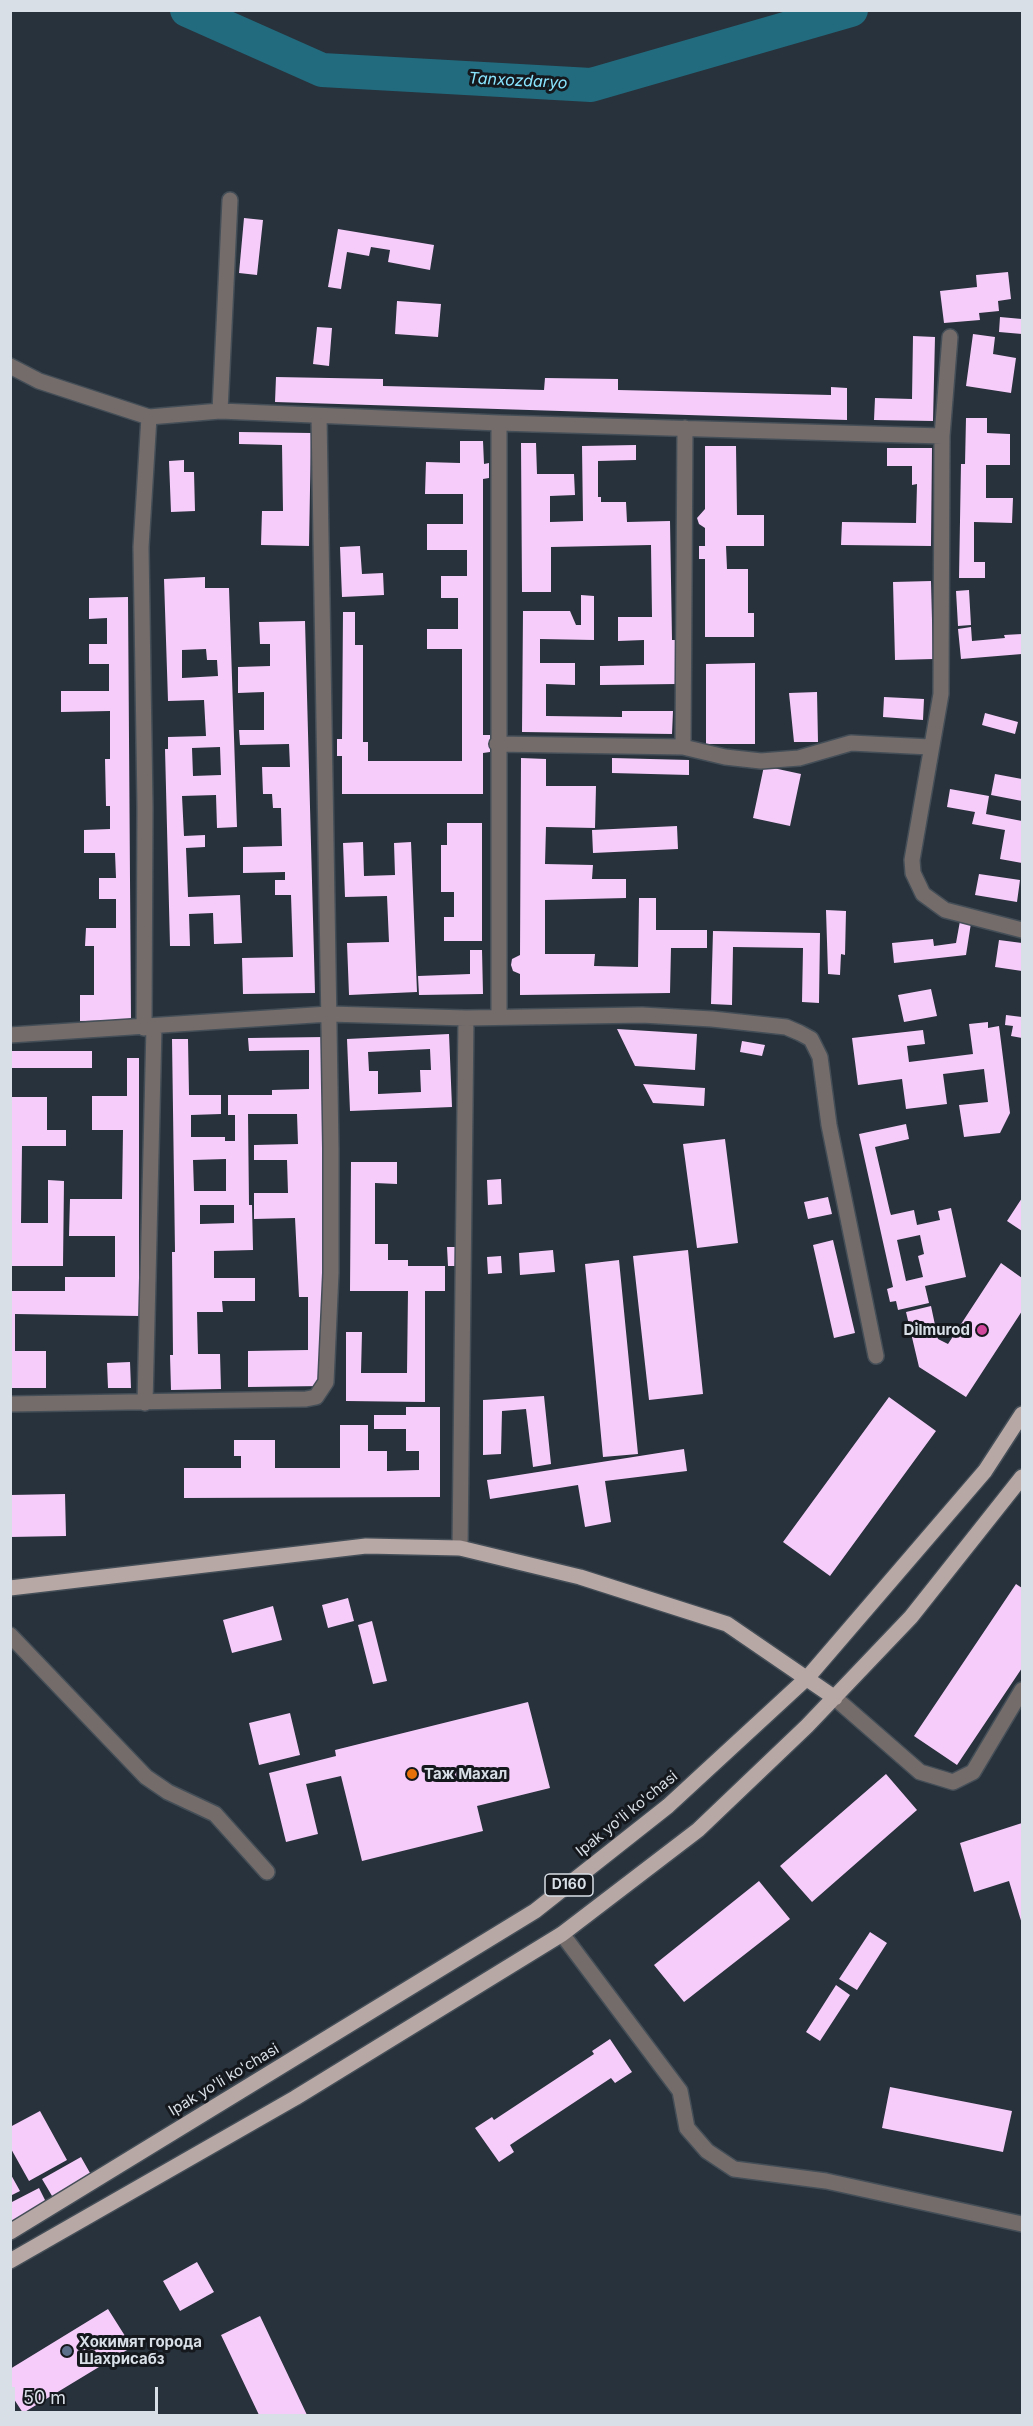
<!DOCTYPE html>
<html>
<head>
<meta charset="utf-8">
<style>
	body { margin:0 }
	#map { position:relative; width:1033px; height:2426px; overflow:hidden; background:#28323c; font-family:Inter,sans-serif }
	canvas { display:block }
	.frame { position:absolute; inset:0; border:12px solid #d9dfe6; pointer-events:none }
	.scale { position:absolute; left:12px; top:2387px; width:146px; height:27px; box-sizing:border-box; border:3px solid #d9dfe6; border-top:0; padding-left:8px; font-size:18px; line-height:21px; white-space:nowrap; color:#d9dfe6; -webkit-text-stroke:4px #15191e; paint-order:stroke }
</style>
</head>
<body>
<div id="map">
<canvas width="1033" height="2426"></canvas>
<div class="frame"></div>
<div class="scale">50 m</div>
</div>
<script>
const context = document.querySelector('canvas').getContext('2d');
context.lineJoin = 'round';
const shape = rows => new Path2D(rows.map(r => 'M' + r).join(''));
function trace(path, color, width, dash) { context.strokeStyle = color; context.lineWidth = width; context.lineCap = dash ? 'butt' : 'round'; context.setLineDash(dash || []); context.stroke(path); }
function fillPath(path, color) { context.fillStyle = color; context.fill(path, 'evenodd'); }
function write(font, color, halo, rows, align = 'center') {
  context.font = font + ' Inter,sans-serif'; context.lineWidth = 6; context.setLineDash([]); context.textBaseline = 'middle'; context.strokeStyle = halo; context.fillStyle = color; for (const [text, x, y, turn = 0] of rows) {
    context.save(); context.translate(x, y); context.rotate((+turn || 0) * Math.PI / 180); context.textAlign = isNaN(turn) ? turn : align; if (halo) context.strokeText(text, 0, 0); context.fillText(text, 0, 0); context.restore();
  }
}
const river = shape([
	[187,10,322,70,591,85,851,10]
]);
const building = shape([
	[244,218,263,220,257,275,239,273],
	[338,229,434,245,430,270,388,262,390,250,371,247,369,256,347,252,341,289,328,287],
	[1008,272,1011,299,998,301,999,311,979,313,980,320,944,323,940,291,977,287,976,275],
	[397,301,441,304,438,337,395,334],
	[1000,317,1022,319,1022,334,999,332],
	[317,327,332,328,329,366,313,364],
	[973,334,995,337,993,354,1016,358,1011,393,966,386],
	[913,336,935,337,933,421,874,420,875,398,912,399],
	[276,377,383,379,383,386,544,390,545,378,618,379,618,390,831,395,831,387,847,388,847,420,275,402],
	[966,418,987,418,987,433,1010,434,1010,465,986,465,986,498,1013,498,1012,523,974,522,974,562,985,562,985,578,959,578,961,464,965,464],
	[239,432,311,433,309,546,261,545,262,511,283,511,282,445,239,444],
	[460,441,483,441,484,464,489,463,489,478,483,479,483,735,490,735,490,752,483,753,483,794,342,794,342,756,337,756,337,739,342,739,343,612,355,612,355,645,363,645,363,742,368,742,368,761,462,761,462,649,427,649,427,629,458,629,458,598,441,598,441,576,467,576,467,550,427,550,427,524,463,524,463,494,425,494,426,462,460,463],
	[521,443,536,443,537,474,574,474,575,495,550,496,550,522,583,521,582,446,636,445,636,460,598,461,598,497,601,497,601,502,626,502,627,522,670,521,672,640,676,640,677,684,600,685,600,666,644,665,644,640,618,641,618,617,652,617,651,545,551,547,551,592,522,592],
	[705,446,736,446,737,515,764,515,764,546,726,546,727,569,748,569,748,613,754,613,754,637,705,637,705,559,699,559,699,546,705,546,705,528,699,524,697,518,705,509],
	[887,448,932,448,931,546,841,545,842,522,916,523,917,484,912,485,912,466,887,466],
	[184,460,184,472,194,472,195,511,171,512,169,461],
	[360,546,362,574,383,573,384,595,342,597,340,547],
	[205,577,205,588,229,588,237,827,217,828,216,795,182,796,184,836,205,835,205,847,186,848,188,897,240,895,242,943,214,944,213,913,189,914,190,946,170,946,165,749,168,749,168,737,206,736,204,700,168,701,164,579],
	[206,649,207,660,217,660,218,676,182,678,182,650],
	[220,747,221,775,193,776,192,748],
	[931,581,933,659,895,660,893,582],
	[969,590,971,625,958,626,956,591],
	[581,595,594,596,594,640,540,639,540,663,575,663,575,685,546,684,546,716,622,717,622,711,673,711,672,734,522,732,523,611,570,611,576,625,581,625],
	[128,597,131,1020,80,1021,80,995,94,995,94,946,85,946,86,928,116,928,116,899,99,899,99,878,116,878,115,853,84,853,84,830,110,829,110,806,106,806,105,759,110,759,110,711,61,712,61,691,109,691,109,664,89,664,89,644,107,644,107,618,89,619,89,598],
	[305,621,315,993,243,994,242,958,293,957,291,895,275,895,275,880,285,880,285,872,243,873,243,847,282,846,281,808,273,808,272,794,263,794,262,767,290,767,289,744,240,745,239,730,264,730,264,692,238,693,238,667,270,666,270,644,260,644,259,622],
	[971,627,972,641,1005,638,1004,635,1022,634,1022,654,961,659,958,629],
	[755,663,755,744,706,744,706,664],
	[817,692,818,742,794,742,789,693],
	[884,697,924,699,923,720,883,717],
	[985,713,1018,722,1015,734,982,725],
	[521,758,546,759,546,786,596,786,595,828,546,827,545,864,593,865,592,879,626,879,626,898,545,900,545,954,595,954,594,966,638,967,639,898,656,898,656,930,707,930,707,948,671,948,670,993,520,995,520,974,513,971,511,965,512,959,520,955],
	[612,758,689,760,689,775,612,773],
	[764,766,801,774,790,826,753,818],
	[995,774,1022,779,1022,801,991,795],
	[950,789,989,796,986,814,1022,821,1022,863,1000,859,1005,830,972,824,975,812,947,807],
	[447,823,482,823,482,941,444,941,444,917,454,917,454,892,441,892,441,845,447,845],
	[677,826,678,849,593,853,592,830],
	[363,842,364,876,395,875,394,843,411,842,417,992,349,995,347,943,389,942,387,896,345,897,343,843],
	[979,874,1020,880,1017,902,975,895],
	[826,910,846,911,845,955,841,954,840,975,828,974],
	[960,921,971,923,966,955,894,963,892,943,933,939,934,946,956,943],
	[713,931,820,933,819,1003,802,1002,803,948,733,947,732,1005,711,1004],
	[999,940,1022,943,1022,971,995,967],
	[470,950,482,950,483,994,419,995,418,976,470,974],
	[931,989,937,1016,904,1022,898,995],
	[1006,1015,1022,1017,1022,1038,1011,1036,1013,1026,1005,1025],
	[988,1022,988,1028,999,1026,1010,1113,1000,1133,964,1137,959,1105,988,1102,984,1069,943,1074,947,1104,906,1109,902,1079,858,1085,852,1038,923,1030,925,1044,907,1046,909,1062,973,1054,969,1024],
	[617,1029,697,1034,695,1070,635,1066],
	[449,1034,452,1107,350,1111,347,1039],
	[430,1049,431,1070,420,1070,421,1092,378,1094,378,1071,369,1071,368,1052],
	[325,1037,326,1297,322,1297,323,1386,248,1387,248,1351,308,1350,308,1297,299,1297,295,1218,254,1219,254,1193,288,1193,287,1160,254,1160,254,1145,298,1144,297,1114,248,1114,249,1205,252,1205,253,1250,214,1251,214,1278,255,1278,255,1301,222,1301,223,1312,197,1312,198,1354,220,1354,221,1389,171,1390,170,1355,173,1355,172,1252,175,1252,172,1039,188,1039,189,1095,221,1095,221,1114,191,1115,191,1137,225,1137,225,1141,235,1141,235,1115,228,1115,228,1095,272,1095,272,1090,309,1089,309,1050,249,1051,248,1038],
	[226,1159,226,1191,194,1191,193,1160],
	[200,1205,234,1205,234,1223,200,1224],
	[742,1041,765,1045,762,1056,740,1052],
	[10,1051,92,1051,92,1068,10,1068],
	[127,1058,139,1058,139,1316,15,1314,15,1351,46,1351,46,1388,10,1388,10,1291,65,1291,65,1277,115,1277,115,1236,69,1236,70,1199,122,1199,123,1130,92,1130,92,1096,127,1096],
	[643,1084,705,1088,704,1106,653,1103],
	[10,1097,47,1097,47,1130,66,1130,66,1146,22,1146,21,1223,48,1223,48,1180,64,1181,63,1266,10,1266],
	[906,1124,909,1139,875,1147,890,1212,891,1215,914,1210,917,1225,940,1220,938,1211,951,1208,966,1277,925,1286,929,1303,898,1310,896,1301,890,1302,887,1289,893,1287,859,1134],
	[920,1235,924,1254,918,1256,923,1277,906,1281,897,1240],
	[725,1139,738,1243,697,1248,683,1144],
	[351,1162,397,1162,397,1184,375,1183,375,1244,388,1244,388,1260,408,1260,408,1266,445,1266,445,1291,425,1291,425,1402,346,1401,346,1332,362,1332,361,1373,407,1373,408,1291,350,1291],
	[501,1179,502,1204,488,1205,487,1180],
	[828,1197,832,1214,808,1219,804,1202],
	[1022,1198,1022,1231,1007,1221],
	[833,1240,855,1333,834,1338,813,1245],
	[447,1247,457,1247,457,1266,448,1266],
	[553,1250,555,1272,520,1275,519,1253],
	[688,1250,703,1394,649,1400,633,1256],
	[501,1256,502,1273,488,1274,487,1257],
	[619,1260,638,1454,603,1457,585,1264],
	[1001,1263,1022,1278,1022,1311,966,1397,919,1367,906,1312,931,1306,938,1339,948,1344],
	[130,1362,131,1388,108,1388,107,1363],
	[544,1396,551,1464,533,1467,526,1409,502,1411,501,1454,483,1455,483,1400],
	[889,1397,936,1431,830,1576,783,1542],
	[406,1407,440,1407,440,1497,184,1498,184,1468,241,1468,241,1456,234,1456,234,1440,275,1440,275,1468,340,1468,340,1425,368,1425,368,1451,387,1451,387,1471,419,1470,419,1451,406,1451,406,1429,374,1429,374,1415,406,1415],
	[684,1449,687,1471,605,1481,611,1522,585,1527,578,1485,490,1499,487,1480],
	[65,1494,66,1536,10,1537,10,1495],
	[1016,1584,1022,1588,1022,1668,957,1765,914,1736],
	[348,1598,354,1621,328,1628,322,1605],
	[273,1606,282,1640,232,1653,223,1620],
	[372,1621,387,1681,373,1684,358,1625],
	[528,1702,550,1788,477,1806,483,1831,362,1861,341,1776,306,1784,318,1834,286,1842,269,1773,336,1756,335,1750],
	[290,1713,300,1755,259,1765,249,1723],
	[886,1774,917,1810,812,1902,780,1866],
	[1022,1823,1022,1924,1009,1881,974,1892,960,1843],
	[759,1881,790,1919,684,2002,654,1965],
	[870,1932,887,1943,857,1990,839,1979],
	[836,1985,850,1995,820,2041,806,2032],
	[610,2039,632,2072,615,2083,611,2078,510,2145,514,2152,499,2162,475,2128,492,2117,494,2120,594,2054,592,2051],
	[890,2087,1012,2111,1003,2152,882,2128],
	[40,2111,67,2160,29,2181,10,2147,10,2127],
	[81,2157,94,2180,55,2201,42,2179],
	[10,2173,20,2191,10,2196],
	[39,2188,48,2206,12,2225,10,2203],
	[197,2262,214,2292,180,2311,163,2281],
	[108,2309,132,2347,23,2413,10,2393,10,2369],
	[260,2316,307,2415,259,2415,221,2335]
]);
const minor = shape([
	[10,366,39,381,149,417,220,411,499,423,942,436,941,694,912,860,913,873,923,894,945,910,1022,930],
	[220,411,230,200],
	[942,436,950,337],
	[497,744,683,747,725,757,761,761,799,758,851,743,930,747],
	[683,747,685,428],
	[499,1016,499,423],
	[144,1028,145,807,141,547,149,417],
	[10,1035,329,1014,466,1018,642,1015,712,1019,786,1027,800,1033,811,1039,820,1057,829,1125,876,1356],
	[145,1403,154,1027],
	[10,1404,306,1399,316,1397,326,1382,331,1273,331,1148,319,416],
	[460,1548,466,1018],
	[10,1635,146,1777,168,1792,215,1814,267,1872],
	[835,1698,920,1772,953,1782,973,1772,1022,1690],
	[562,1934,680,2091,687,2128,707,2151,734,2169,826,2181,1022,2224]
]);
const major = shape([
	[10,1588,366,1546,460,1548,580,1577,727,1624,835,1698],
	[10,2232,535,1911,668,1806,808,1677,985,1471,1022,1414],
	[10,2261,295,2098,562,1934,698,1830,807,1726,911,1617,1022,1477]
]);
const markers = [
	[982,1330,6,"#d1479c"],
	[412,1774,6,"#e8710a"],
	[67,2351,6,"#5c6f8a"]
];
const shields = [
	[569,1885,48]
];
const shieldNames = [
	["D160",569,1885]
];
const poiNames = [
	["Dilmurod",970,1330,"right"],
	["Таж Махал",424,1774],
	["Хокимят города",79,2342],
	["Шахрисабз",79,2359]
];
const streetNames = [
	["Ipak yo'li ko'chasi",627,1814,-39],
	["Ipak yo'li ko'chasi",224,2080,-31]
];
const waterNames = [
	["Tanxozdaryo",518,81,3]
];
trace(river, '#226b7e', 34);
fillPath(building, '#f6ccfa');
trace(minor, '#444e57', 18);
trace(major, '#444e57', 18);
trace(minor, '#746c6b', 15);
trace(major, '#b7a7a5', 15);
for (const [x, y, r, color] of markers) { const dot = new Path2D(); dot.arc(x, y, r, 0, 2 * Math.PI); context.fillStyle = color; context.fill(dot); trace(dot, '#15191e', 2); }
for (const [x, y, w] of shields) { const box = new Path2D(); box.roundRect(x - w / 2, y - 11, w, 22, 4.5); context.fillStyle = '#15191e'; context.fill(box); trace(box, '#d9dfe6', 1.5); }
write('bold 14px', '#d9dfe6', null, shieldNames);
write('bold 15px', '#d9dfe6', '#15191e', poiNames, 'left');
write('15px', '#d9dfe6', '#15191e', streetNames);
write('italic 16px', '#8ae5ff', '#15191e', waterNames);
</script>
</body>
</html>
